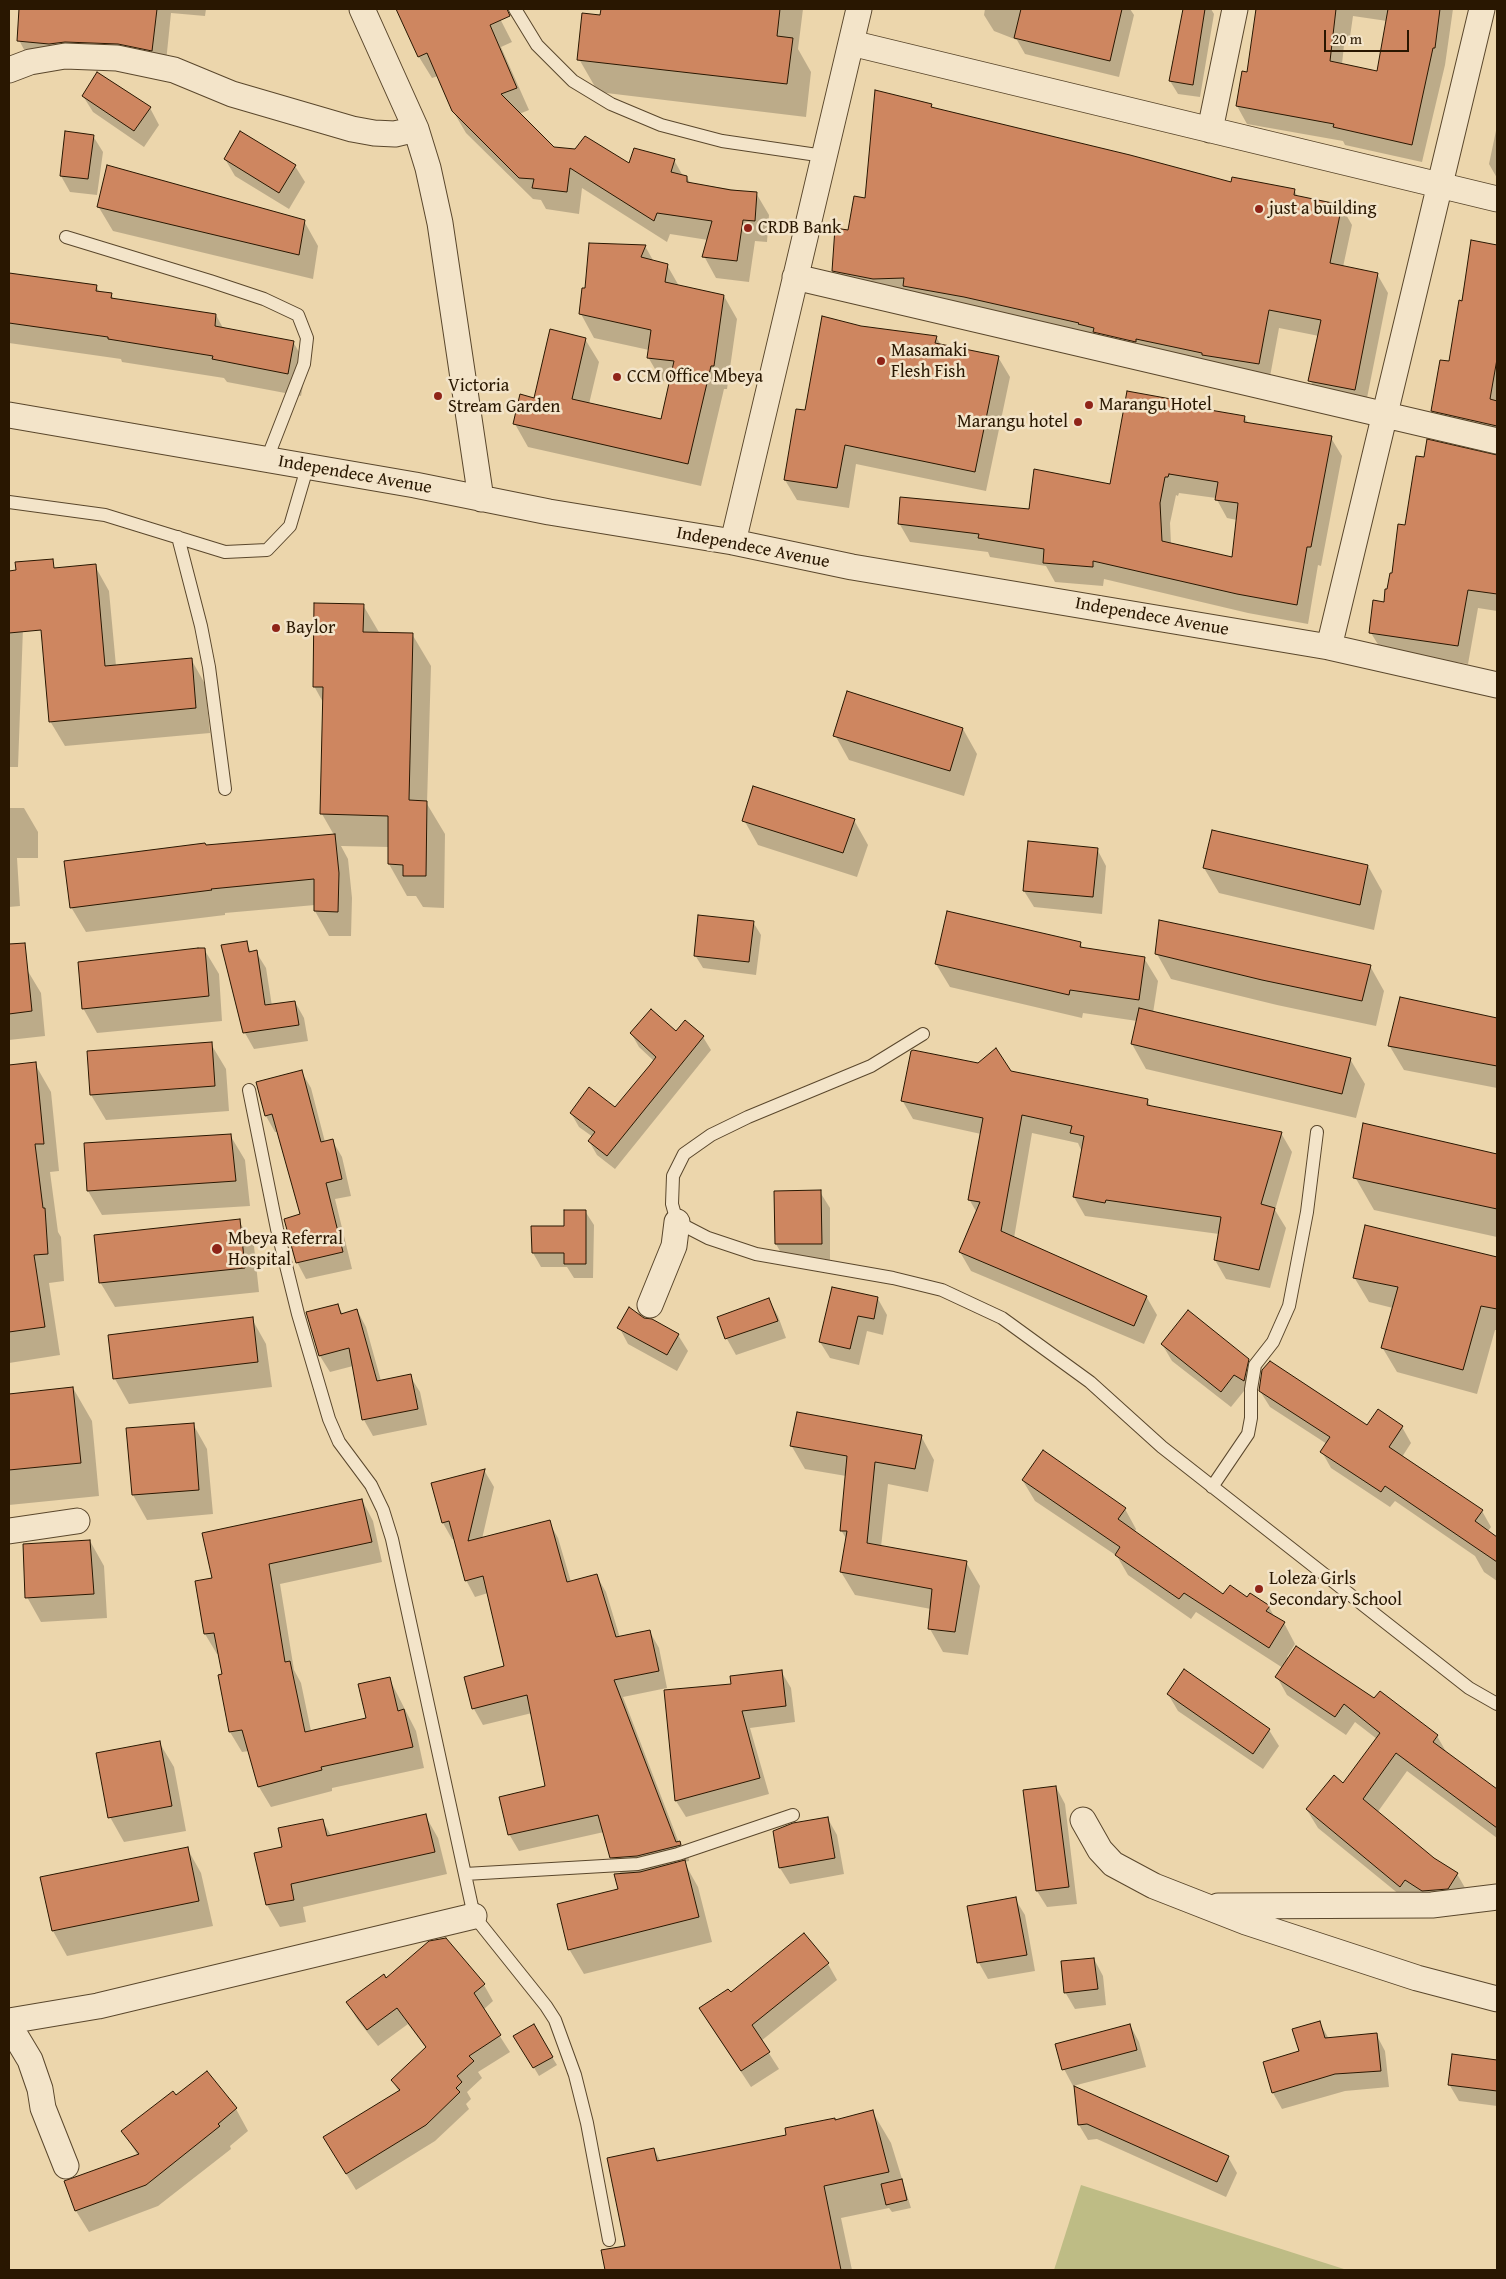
<!DOCTYPE html>
<html>
<head>
<meta charset="utf-8">
<style>
	body { margin:0 }
	#map { position:relative; width:1506px; height:2279px; overflow:hidden; background:#ecd6ac; font-family:"Gentium Book Plus",serif }
	canvas { display:block }
	.frame { position:absolute; inset:0; border:10px solid #291701; pointer-events:none }
	.scale { position:absolute; left:1324px; top:30px; width:85px; height:22px; box-sizing:border-box; border:2px solid #291701; border-top:0; padding-left:6px; font-size:15px; line-height:18px; white-space:nowrap; color:#291701; -webkit-text-stroke:4px #f3e4c9; paint-order:stroke }
</style>
</head>
<body>
<div id="map">
<canvas width="1506" height="2279"></canvas>
<div class="frame"></div>
<div class="scale">20 m</div>
</div>
<script>
const context = document.querySelector('canvas').getContext('2d');
context.lineJoin = 'round';
function fillPath(path, color) { context.fillStyle = color; context.fill(path, 'evenodd'); }
const shape = rows => new Path2D(rows.map(r => 'M' + r).join(''));
function trace(path, color, width, dash) { context.strokeStyle = color; context.lineWidth = width; context.lineCap = dash ? 'butt' : 'round'; context.setLineDash(dash || []); context.stroke(path); }
function write(font, color, halo, rows, align = 'center') {
  context.font = font + ' "Gentium Book Plus",serif'; context.lineWidth = 5; context.setLineDash([]); context.textBaseline = 'middle'; context.strokeStyle = halo; context.fillStyle = color; for (const [text, x, y, turn = 0] of rows) {
    context.save(); context.translate(x, y); context.rotate((+turn || 0) * Math.PI / 180); context.textAlign = isNaN(turn) ? turn : align; if (halo) context.strokeText(text, 0, 0); context.fillText(text, 0, 0); context.restore();
  }
}
const green = shape([
	[1081,2185,1347,2270,1054,2270]
]);
const shadow = shape([
	[21,9,206,9,205,16,171,13,165,72,31,63,19,40],
	[397,9,495,9,512,42,501,47,529,110,519,114,553,148,629,165,674,160,683,176,687,177,690,183,756,193,769,215,767,242,755,241,749,282,716,278,704,256,708,240,670,234,667,242,582,188,579,214,546,209,541,200,533,199,466,133,453,111,438,76,432,78,419,57],
	[602,9,803,9,798,49,811,72,806,117,598,92,579,59,601,16],
	[985,9,1130,9,1134,15,1119,77,1025,54,1017,40,994,31,984,15],
	[1184,9,1211,9,1214,14,1200,97,1178,94,1170,81],
	[1257,9,1453,9,1445,65,1422,162,1345,145,1343,141,1247,124,1237,106,1243,73,1248,74],
	[1353,16,1387,21,1378,72,1342,64,1345,36,1350,37],
	[83,96,150,108,159,125,144,147,93,112],
	[931,105,934,109,1232,184,1294,190,1298,197,1341,206,1352,225,1343,267,1377,274,1388,293,1365,408,1321,399,1310,380,1319,336,1279,328,1269,382,844,289,833,270,849,232,866,199],
	[1497,126,1497,178,1489,164],
	[93,136,103,152,97,195,70,192,61,176],
	[225,159,295,166,305,182,289,209,235,176],
	[98,206,304,221,318,246,313,279,113,231],
	[1472,242,1497,246,1497,442,1443,429,1433,411,1450,363],
	[645,246,654,262,667,265,679,286,724,296,737,319,727,389,724,389,701,486,528,447,515,424,585,339,599,362,589,404,662,421,671,382,662,381,648,357,649,350,594,338,581,314,587,290],
	[9,274,96,286,100,293,111,294,114,300,216,315,223,328,293,342,307,365,301,396,227,382,224,378,122,362,121,359,9,343],
	[861,327,936,337,941,345,998,357,1010,377,986,491,856,464,849,508,797,500,785,480,798,410,806,412],
	[1181,402,1184,406,1244,417,1249,424,1331,438,1342,456,1321,566,1318,565,1308,624,1248,613,1104,579,1103,586,1055,582,1046,566,990,557,988,552,910,542,899,523,1030,510,1111,486],
	[1179,493,1216,498,1227,518,1237,520,1233,559,1171,544,1170,523,1176,495,1178,496],
	[1428,441,1497,456,1497,611,1478,608,1468,664,1382,651,1371,633,1386,603],
	[95,566,109,591,116,666,191,659,205,684,210,733,65,746,50,721],
	[9,574,24,600,18,767,9,767],
	[363,605,380,634,412,634,431,666,427,804,445,834,444,908,423,907,416,896,407,896,389,864,389,847,341,846,348,859,352,898,351,936,329,936,315,911,315,905,225,913,225,915,86,932,71,907,206,847,334,835,322,814,324,704,314,686],
	[963,729,977,754,964,796,849,760,835,735],
	[9,808,24,808,38,832,38,858,17,858,20,906,9,907],
	[744,820,854,820,868,845,857,877,758,845],
	[1097,849,1106,866,1102,914,1034,907,1024,891],
	[1368,866,1382,891,1374,930,1219,893,1204,868],
	[753,922,761,935,756,975,703,968,695,955],
	[246,943,251,952,256,952,266,968,272,1006,295,1002,304,1018,308,1041,254,1049,245,1033,223,946],
	[1080,943,1083,948,1144,958,1158,981,1153,1013,1350,1059,1365,1084,1356,1118,1146,1069,1132,1044,1137,1021,1083,1013,1082,1018,950,987,936,964],
	[204,949,219,974,222,1021,97,1033,83,1008],
	[1157,954,1370,966,1384,991,1376,1026,1277,1005,1171,979],
	[26,968,41,993,45,1036,9,1040,9,970],
	[1400,999,1497,1019,1497,1088,1404,1070,1389,1045],
	[631,1033,676,1033,703,1037,711,1050,615,1169,597,1155,589,1141,593,1137,579,1127,571,1113,616,1109,654,1061,639,1047],
	[211,1044,226,1069,229,1111,106,1120,91,1095,88,1052],
	[35,1064,51,1092,59,1171,50,1172,58,1232,61,1237,64,1281,49,1283,60,1355,9,1363,9,1066],
	[301,1071,311,1088,325,1142,332,1140,342,1157,351,1196,335,1199,352,1269,306,1279,297,1262,301,1214,278,1132,275,1132,266,1116,257,1083],
	[1010,1072,1147,1100,1151,1107,1281,1133,1292,1152,1275,1210,1286,1228,1270,1288,1226,1279,1215,1260,1219,1234,1085,1216,1074,1197,1082,1152,1078,1143,1032,1133,1014,1238,1146,1296,1157,1315,1144,1344,971,1271,960,1252,977,1213,969,1199,981,1134,913,1119,902,1100],
	[1364,1125,1497,1155,1497,1237,1374,1210,1355,1177],
	[230,1135,245,1160,250,1206,102,1215,88,1191],
	[820,1192,830,1208,830,1260,785,1260,776,1244],
	[585,1211,594,1225,593,1278,574,1278,567,1267,541,1267,533,1253],
	[239,1221,254,1246,259,1292,115,1307,100,1282],
	[1366,1227,1497,1258,1497,1330,1495,1330,1477,1394,1397,1372,1382,1347,1393,1308,1369,1302,1354,1277],
	[878,1299,887,1315,883,1335,867,1331,859,1365,830,1358,820,1342],
	[769,1300,778,1316,786,1338,736,1355,727,1339,719,1318],
	[337,1305,343,1314,357,1310,366,1327,381,1381,410,1376,420,1392,427,1425,373,1436,364,1420,353,1366,330,1372,320,1356,308,1313],
	[252,1319,266,1344,272,1387,129,1404,115,1379,109,1336],
	[644,1319,678,1335,688,1351,677,1371,628,1344,619,1327],
	[1162,1344,1248,1360,1258,1377,1253,1397,1244,1391,1231,1407,1172,1361],
	[73,1388,92,1421,99,1496,9,1505,9,1395],
	[1260,1391,1367,1426,1378,1410,1402,1427,1411,1443,1402,1457,1482,1511,1491,1527,1488,1531,1497,1538,1497,1581,1484,1572,1475,1556,1395,1501,1390,1507,1331,1468,1322,1452,1327,1444,1270,1407],
	[193,1424,207,1449,213,1514,147,1520,133,1495],
	[921,1436,934,1460,928,1492,888,1484,881,1547,966,1562,980,1586,968,1655,943,1652,930,1629,931,1609,855,1595,841,1572,847,1540,841,1530,846,1476,805,1469,791,1445],
	[484,1470,494,1487,482,1539,549,1522,558,1538,571,1582,596,1575,606,1592,620,1638,650,1632,659,1648,667,1688,623,1697,679,1843,689,1859,689,1861,684,1862,698,1887,712,1942,584,1974,569,1949,620,1890,621,1874,611,1857,604,1832,519,1851,509,1834,546,1787,532,1713,483,1725,474,1709,506,1667,488,1593,475,1597,466,1580,455,1539,452,1539,443,1523],
	[1023,1481,1125,1509,1136,1529,1135,1532,1224,1596,1247,1599,1269,1607,1275,1618,1284,1623,1295,1644,1287,1657,1375,1700,1380,1692,1437,1736,1448,1755,1497,1791,1497,1838,1407,1771,1377,1813,1433,1859,1457,1874,1468,1893,1411,1904,1318,1828,1307,1810,1343,1784,1377,1739,1355,1722,1346,1735,1287,1695,1277,1677,1283,1668,1196,1612,1191,1619,1128,1575,1117,1556,1035,1501],
	[362,1500,373,1521,382,1562,280,1584,294,1670,301,1683,311,1731,367,1719,389,1678,416,1731,424,1768,332,1788,332,1791,271,1807,259,1787,249,1751,242,1752,230,1732,219,1654,217,1654,205,1634,214,1579],
	[90,1541,104,1566,107,1618,41,1622,27,1597],
	[781,1671,791,1688,795,1722,750,1728,769,1794,686,1817,676,1801,666,1691,733,1685],
	[1168,1694,1269,1730,1279,1746,1263,1769,1178,1711],
	[159,1742,174,1767,186,1831,124,1842,110,1817],
	[1056,1787,1065,1804,1077,1904,1047,1907,1037,1891],
	[425,1815,438,1838,447,1874,303,1907,306,1922,280,1927,267,1905,284,1848,322,1820,332,1837],
	[828,1819,837,1835,844,1874,790,1884,780,1868],
	[187,1848,201,1873,213,1926,67,1956,53,1931,42,1878],
	[1015,1899,1025,1915,1035,1971,988,1979,979,1963,968,1907],
	[1094,1959,1103,1976,1106,2005,1075,2009,1065,1992],
	[828,1964,837,1980,761,2041,779,2069,751,2087,710,2025,730,1994],
	[386,1980,484,1985,493,2001,483,2010,510,2052,478,2072,482,2078,467,2092,471,2099,466,2104,469,2109,435,2141,356,2190,334,2154,399,2092,392,2080,426,2048,408,2024,378,2046,357,2019,347,2002],
	[1319,2022,1329,2039,1376,2034,1385,2051,1389,2087,1345,2091,1282,2109,1273,2093,1264,2063,1300,2052],
	[1130,2025,1139,2042,1146,2067,1073,2086,1064,2069],
	[533,2026,557,2065,539,2076,515,2036],
	[1453,2056,1497,2061,1497,2106,1459,2101,1449,2084],
	[207,2072,236,2109,248,2131,230,2146,231,2149,158,2206,89,2232,76,2211,138,2156,123,2131,176,2097],
	[1076,2088,1228,2157,1237,2173,1226,2197,1097,2139,1088,2140,1079,2125],
	[872,2111,891,2143,911,2208,892,2212,889,2208,841,2218,852,2270,607,2270,603,2251,627,2246,654,2149,661,2162,788,2136]
]);
const building = shape([
	[19,9,157,9,152,51,118,44,65,42,49,44,17,41,19,9],
	[396,9,507,9,510,16,490,25,517,88,501,94,554,147,575,149,585,136,629,163,634,148,675,159,671,172,687,176,687,182,731,190,757,192,755,221,743,220,737,261,702,257,712,221,657,213,654,221,570,168,567,192,532,188,534,179,519,178,452,111,427,53,418,57,396,9],
	[601,9,780,9,777,36,793,38,787,84,577,60,582,13,600,15,601,9],
	[1021,9,1122,9,1110,61,1014,38,1021,9],
	[1183,9,1205,9,1193,85,1169,81,1183,9],
	[1256,9,1336,9,1330,61,1377,71,1388,9,1440,9,1435,48,1433,48,1412,145,1333,127,1334,124,1236,106,1242,71,1247,72,1256,9],
	[97,72,151,107,134,131,82,96,97,72],
	[875,90,932,104,931,107,1130,155,1231,182,1232,177,1295,189,1294,195,1342,205,1330,263,1378,273,1355,390,1308,381,1321,320,1269,310,1259,364,1202,355,1202,353,1136,339,1136,342,1093,332,1094,328,1078,324,1079,323,964,297,903,286,904,278,873,279,832,271,835,228,848,230,854,196,865,198,875,90],
	[65,131,94,135,88,179,60,176,65,131],
	[240,131,296,165,279,193,224,159,240,131],
	[107,165,305,220,299,255,97,207,107,165],
	[1471,240,1497,245,1497,359,1490,399,1497,401,1497,426,1431,411,1440,360,1449,361,1459,300,1462,301,1471,240],
	[589,243,646,245,641,257,668,264,665,282,724,295,714,366,711,366,688,464,513,424,520,394,534,398,550,329,586,338,572,399,661,419,674,361,647,358,651,330,579,314,582,288,585,288,589,243],
	[9,273,97,285,96,291,112,293,111,298,216,314,215,326,294,341,288,374,212,359,213,356,108,339,108,337,9,323,9,273],
	[822,316,861,326,937,336,935,343,999,356,975,472,845,445,837,488,784,480,796,409,805,410,822,316],
	[1127,391,1182,401,1181,405,1245,416,1244,422,1332,436,1311,547,1307,547,1297,605,1237,594,1093,561,1093,567,1043,563,1044,549,978,538,979,534,898,524,900,497,1029,509,1034,469,1110,484,1127,391],
	[1169,474,1218,482,1215,500,1238,503,1232,557,1162,541,1160,503,1165,477,1168,477,1169,474],
	[1427,439,1497,455,1497,594,1468,590,1458,646,1369,633,1373,600,1384,602,1385,589,1387,589,1390,573,1392,573,1398,524,1405,525,1416,456,1424,457,1427,439],
	[53,559,54,568,96,564,105,666,192,658,196,708,49,722,41,630,9,633,9,571,16,570,15,562,53,559],
	[314,603,364,604,363,632,413,633,409,800,427,801,426,876,403,876,403,865,388,864,388,816,320,814,323,687,313,687,314,603],
	[847,691,963,728,950,771,833,736,847,691],
	[753,786,855,819,843,853,742,821,753,786],
	[1212,830,1368,865,1360,905,1203,868,1212,830],
	[335,834,339,873,338,912,314,911,314,879,211,889,212,890,70,908,64,861,205,843,206,845,335,834],
	[1028,841,1098,848,1093,897,1023,891,1028,841],
	[947,911,1081,942,1080,947,1145,957,1139,1000,1070,990,1069,995,935,964,947,911],
	[698,915,754,921,749,962,694,956,698,915],
	[1159,920,1371,965,1362,1001,1262,980,1155,954,1159,920],
	[247,941,249,952,257,950,265,1005,295,1001,299,1025,243,1033,221,945,247,941],
	[25,943,32,1011,9,1014,9,944,25,943],
	[198,948,205,948,209,996,82,1009,78,962,198,948],
	[1400,997,1497,1018,1497,1066,1388,1046,1400,997],
	[1139,1008,1351,1058,1342,1094,1131,1044,1139,1008],
	[651,1009,676,1031,685,1020,704,1036,607,1156,588,1141,595,1132,570,1113,589,1087,615,1107,650,1065,656,1057,630,1033,651,1009],
	[212,1042,215,1086,90,1095,87,1051,212,1042],
	[996,1048,1011,1071,1148,1099,1147,1105,1282,1132,1261,1204,1275,1208,1259,1270,1214,1260,1221,1217,1106,1200,1105,1203,1073,1197,1084,1136,1070,1133,1072,1126,1022,1115,1001,1231,1147,1296,1134,1326,959,1252,980,1202,968,1200,983,1118,901,1101,911,1051,913,1050,978,1063,996,1048],
	[36,1062,44,1144,35,1144,43,1208,45,1208,48,1254,34,1255,45,1327,9,1332,9,1065,36,1062],
	[302,1070,321,1142,333,1139,342,1179,326,1183,343,1252,296,1263,284,1219,300,1214,272,1114,265,1116,256,1082,302,1070],
	[1363,1123,1497,1154,1497,1209,1353,1178,1363,1123],
	[231,1134,236,1181,87,1191,84,1143,231,1134],
	[821,1190,822,1244,775,1244,774,1191,821,1190],
	[564,1210,586,1210,586,1264,564,1264,564,1253,532,1253,531,1226,564,1226,564,1210],
	[240,1219,245,1268,99,1283,94,1235,240,1219],
	[1365,1225,1497,1257,1497,1309,1481,1306,1463,1370,1381,1348,1398,1287,1353,1278,1365,1225],
	[832,1287,878,1297,874,1319,858,1316,850,1349,819,1342,832,1287],
	[769,1298,778,1321,725,1339,717,1317,769,1298],
	[338,1304,341,1314,357,1309,377,1381,411,1374,418,1409,362,1420,349,1348,319,1356,306,1312,338,1304],
	[629,1307,644,1318,652,1319,679,1334,667,1355,617,1328,629,1307],
	[1188,1310,1249,1359,1244,1381,1234,1375,1221,1392,1161,1344,1188,1310],
	[253,1317,258,1362,113,1379,108,1335,253,1317],
	[1270,1361,1367,1425,1378,1409,1403,1426,1389,1447,1483,1510,1475,1521,1497,1537,1497,1562,1385,1486,1381,1492,1320,1452,1330,1437,1259,1391,1262,1370,1270,1361],
	[73,1387,81,1463,9,1470,9,1394,73,1387],
	[797,1412,922,1435,915,1469,875,1462,867,1543,967,1561,955,1632,928,1629,932,1589,840,1572,847,1531,840,1531,847,1456,790,1446,797,1412],
	[194,1423,199,1490,132,1495,126,1428,194,1423],
	[1043,1450,1126,1508,1118,1519,1223,1594,1230,1585,1247,1597,1250,1593,1270,1606,1266,1611,1285,1622,1269,1648,1184,1593,1179,1599,1115,1555,1120,1547,1022,1480,1043,1450],
	[485,1469,468,1541,550,1520,567,1582,597,1574,616,1637,650,1630,659,1671,614,1680,676,1842,680,1841,681,1845,637,1856,610,1858,598,1815,508,1835,499,1797,545,1786,527,1695,472,1709,464,1677,504,1666,483,1576,465,1581,449,1521,442,1523,431,1483,485,1469],
	[362,1499,372,1542,269,1564,285,1662,290,1661,305,1732,366,1718,358,1684,390,1677,398,1711,404,1709,413,1747,321,1767,322,1770,258,1787,242,1730,229,1732,218,1675,222,1674,214,1633,204,1634,195,1581,212,1578,202,1533,362,1499],
	[90,1540,94,1594,25,1598,23,1544,90,1540],
	[1296,1646,1374,1698,1380,1691,1438,1735,1433,1742,1497,1789,1497,1828,1396,1753,1363,1799,1434,1858,1458,1873,1448,1889,1422,1891,1405,1880,1400,1887,1306,1809,1334,1775,1343,1783,1380,1733,1344,1704,1335,1717,1275,1677,1296,1646],
	[1184,1669,1270,1729,1253,1754,1167,1694,1184,1669],
	[782,1670,786,1706,742,1711,760,1778,675,1801,664,1690,731,1684,730,1676,782,1670],
	[160,1741,172,1806,108,1818,96,1753,160,1741],
	[1056,1786,1069,1887,1036,1891,1023,1790,1056,1786],
	[426,1814,435,1852,291,1884,294,1900,266,1905,254,1853,282,1847,278,1828,323,1819,327,1836,426,1814],
	[828,1817,835,1858,779,1868,773,1831,793,1823,828,1817],
	[188,1847,199,1901,52,1931,40,1877,188,1847],
	[685,1860,699,1917,568,1950,557,1904,618,1889,614,1874,640,1872,685,1860],
	[1016,1897,1027,1955,977,1963,967,1906,1016,1897],
	[804,1933,829,1963,752,2025,770,2052,741,2071,699,2008,728,1989,731,1992,804,1933],
	[446,1938,485,1984,474,1993,501,2035,469,2056,474,2061,457,2076,462,2082,456,2088,460,2092,426,2125,346,2174,323,2137,400,2090,391,2080,426,2047,397,2008,367,2030,346,2002,384,1974,386,1978,429,1941,446,1938],
	[1094,1958,1098,1989,1064,1993,1061,1961,1094,1958],
	[1320,2021,1325,2038,1377,2033,1381,2071,1335,2074,1272,2093,1263,2062,1299,2051,1292,2029,1320,2021],
	[534,2024,553,2057,533,2068,513,2036,534,2024],
	[1130,2024,1137,2050,1062,2070,1055,2044,1130,2024],
	[1452,2054,1497,2060,1497,2091,1448,2085,1452,2054],
	[207,2071,237,2108,218,2124,220,2126,146,2185,75,2211,64,2181,139,2154,121,2131,173,2091,176,2095,207,2071],
	[1074,2086,1229,2156,1217,2182,1087,2124,1078,2125,1074,2086],
	[873,2110,889,2172,824,2186,841,2270,605,2270,601,2250,625,2246,607,2158,654,2148,657,2161,786,2135,785,2128,835,2118,835,2120,873,2110],
	[902,2179,907,2200,886,2205,881,2184,902,2179]
]);
const lane = shape([
	[515,9,537,45,573,81,611,104,661,125,722,141,824,156],
	[66,237,210,281,264,299,298,315,307,338,304,364,267,459],
	[9,502,105,515,225,552,267,550,290,526,307,468],
	[178,537,201,626,209,667,225,789],
	[923,1034,871,1066,748,1117,711,1135,684,1154,673,1176,672,1204,677,1222,708,1238,756,1254,893,1278,942,1290,1002,1318,1090,1382,1162,1447,1469,1688,1497,1704],
	[249,1090,277,1229,298,1314,329,1419,339,1442,371,1485,383,1510,392,1539,474,1916,546,2006,555,2020,575,2075,587,2123,609,2240],
	[1212,1487,1248,1434,1251,1418,1251,1389,1255,1365,1273,1342,1289,1306,1307,1212,1317,1132],
	[465,1874,638,1864,678,1854,793,1815]
]);
const street = shape([
	[362,9,416,129,428,168,440,223,481,499],
	[851,43,1497,199],
	[9,70,30,62,65,56,117,58,174,70,232,94,352,129,374,133,395,134,416,129],
	[1210,130,1235,9],
	[795,277,1497,441],
	[9,415,415,485,549,512,733,542,852,567,1329,647,1497,685],
	[733,542,859,9],
	[1329,647,1482,9],
	[650,1305,674,1246,677,1222],
	[9,1531,77,1521],
	[1083,1820,1100,1850,1113,1864,1154,1886,1246,1922,1417,1978,1497,1999],
	[1218,1906,1432,1905,1497,1897],
	[9,2021,98,2006,474,1916],
	[9,2025,30,2060,40,2089,43,2108,66,2166]
]);
const markers = [
	[1259,209,5,"#8f2418"],
	[748,228,5,"#8f2418"],
	[881,361,5,"#8f2418"],
	[617,377,5,"#8f2418"],
	[438,396,5,"#8f2418"],
	[1089,405,5,"#8f2418"],
	[1078,422,5,"#8f2418"],
	[276,628,5,"#8f2418"],
	[217,1249,6,"#8f2418"],
	[1259,1589,5,"#8f2418"]
];
const poiNames = [
	["just a building",1269,209],
	["CRDB Bank",758,228],
	["Masamaki",891,351],
	["Flesh Fish",891,372],
	["CCM Office Mbeya",627,377],
	["Victoria",448,386],
	["Stream Garden",448,407],
	["Marangu Hotel",1099,405],
	["Marangu hotel",1068,422,"right"],
	["Baylor",286,628],
	["Mbeya Referral",228,1239],
	["Hospital",228,1260],
	["Loleza Girls",1269,1579],
	["Secondary School",1269,1600]
];
const streetNames = [
	["Independece Avenue",355,475,10],
	["Independece Avenue",753,548,11],
	["Independece Avenue",1152,617,10]
];
fillPath(green, '#bebc85');
fillPath(shadow, '#0003');
fillPath(building, '#ce8660');
trace(building, '#291701', 1);
trace(lane, '#5a472c', 14);
trace(street, '#5a472c', 27);
trace(lane, '#f3e4c9', 12);
trace(street, '#f3e4c9', 25);
for (const [x, y, r, color] of markers) { const dot = new Path2D(); dot.arc(x, y, r, 0, 2 * Math.PI); context.fillStyle = color; context.fill(dot); trace(dot, '#f3e4c9', 2); }
write('18px', '#291701', '#f3e4c9', poiNames, 'left');
write('18px', '#291701', '#f3e4c9', streetNames);
</script>
</body>
</html>
